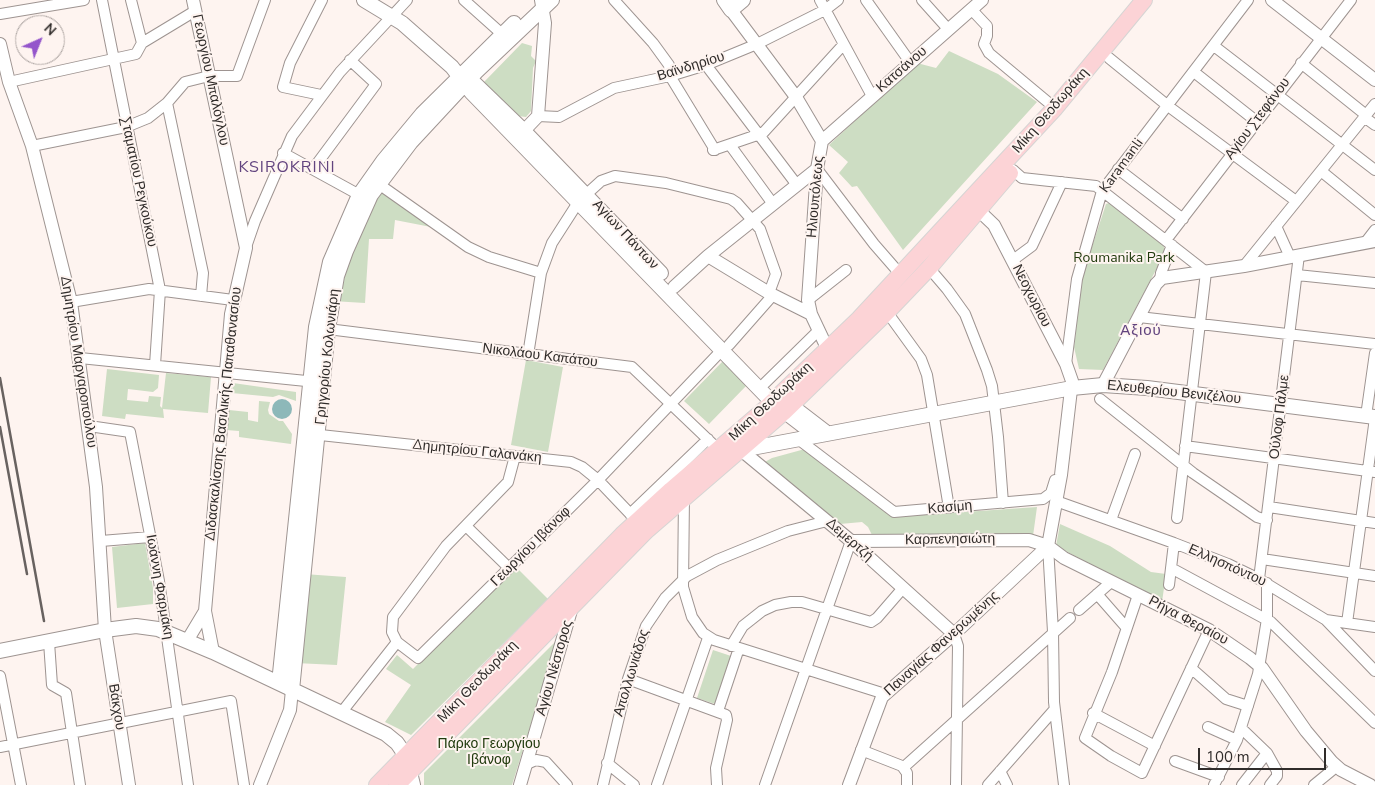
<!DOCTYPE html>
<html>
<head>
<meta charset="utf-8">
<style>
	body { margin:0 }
	#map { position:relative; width:1375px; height:785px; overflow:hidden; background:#fef4f0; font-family:"Nunito Sans",sans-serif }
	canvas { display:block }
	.north { position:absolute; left:15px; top:15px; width:50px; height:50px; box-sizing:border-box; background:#fef4f0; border:1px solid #aca4a1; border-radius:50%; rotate:44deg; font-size:14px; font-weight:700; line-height:20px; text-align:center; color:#302c2a }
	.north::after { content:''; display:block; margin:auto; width:18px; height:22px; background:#9455cb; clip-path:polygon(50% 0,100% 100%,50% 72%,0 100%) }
	.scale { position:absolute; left:1198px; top:748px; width:128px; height:22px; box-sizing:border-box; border:2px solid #302c2a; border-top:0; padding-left:6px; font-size:15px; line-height:18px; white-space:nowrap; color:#302c2a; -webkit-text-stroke:4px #fef4f0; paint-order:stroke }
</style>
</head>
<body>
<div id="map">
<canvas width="1375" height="785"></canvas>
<div class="north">N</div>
<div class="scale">100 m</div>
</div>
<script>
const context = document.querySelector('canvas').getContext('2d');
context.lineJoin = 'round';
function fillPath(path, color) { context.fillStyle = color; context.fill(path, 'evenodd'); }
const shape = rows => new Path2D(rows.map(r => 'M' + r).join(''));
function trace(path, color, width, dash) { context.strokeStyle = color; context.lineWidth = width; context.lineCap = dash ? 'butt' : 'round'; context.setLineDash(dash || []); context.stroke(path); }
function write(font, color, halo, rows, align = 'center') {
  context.font = font + ' "Nunito Sans",sans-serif'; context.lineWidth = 4; context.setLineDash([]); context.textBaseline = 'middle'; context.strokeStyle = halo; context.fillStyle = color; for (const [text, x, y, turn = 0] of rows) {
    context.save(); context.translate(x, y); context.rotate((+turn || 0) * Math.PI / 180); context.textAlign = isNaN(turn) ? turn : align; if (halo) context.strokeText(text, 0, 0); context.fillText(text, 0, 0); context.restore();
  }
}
const green = shape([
	[522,43,532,46,531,56,536,61,533,68,531,111,526,117,518,116,484,82],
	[949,51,998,74,1037,102,903,250,857,186,852,187,839,173,848,162,829,145,917,63,936,68],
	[379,183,434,223,431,227,395,220,393,239,369,239,365,303,332,301],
	[1109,203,1162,243,1166,251,1103,370,1079,369,1074,347,1082,277,1106,204],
	[526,360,563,367,548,452,511,445],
	[723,361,747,385,709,424,684,401],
	[107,369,159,375,158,388,153,392,128,389,127,400,148,402,149,396,161,397,160,406,162,408,166,373,211,377,208,413,163,409,164,418,126,414,125,419,102,416],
	[233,383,296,392,296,401,279,395,273,397,232,393],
	[259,401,270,402,268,410,269,414,279,421,283,421,292,434,291,444,239,437,239,431,226,430,229,410,248,412,248,420,258,422],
	[805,449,892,517,1037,507,1033,536,872,535,868,527,862,522,840,524,763,463,772,458],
	[1060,524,1110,546,1151,572,1166,574,1162,602,1056,546],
	[145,543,153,588,153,604,117,608,112,547],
	[515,566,548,599,411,735,385,722,411,685,386,669,397,655,413,669],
	[304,574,346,577,337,665,295,663],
	[557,640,512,785,424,785,424,773],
	[713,650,731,656,715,704,697,698]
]);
const water = shape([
	'272 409a10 10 0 1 1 20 0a10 10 0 1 1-20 0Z'
]);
const minor = shape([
	[102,0,160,290,155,365],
	[464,0,502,34],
	[614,0,653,43,669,65,670,76,715,150],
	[820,0,872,96],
	[866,0,910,62],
	[922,0,948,29],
	[971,9,987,26,987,36,984,44,989,53,1055,108],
	[0,14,84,0],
	[142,43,195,11],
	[1214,46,1375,170],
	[1109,58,1168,106,1296,201],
	[1301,63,1366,115],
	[706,65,797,185],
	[1194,72,1256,121],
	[9,82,136,54,142,43,131,0],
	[321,95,283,87,290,63,322,0],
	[167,103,203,273,201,296],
	[538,116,559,117,614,88,670,76,706,65,757,44,825,10,838,0],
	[1364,117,1375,125],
	[730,145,773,204],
	[32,146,126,127,148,118,167,103,185,82,209,76,237,76,265,0],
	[713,150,763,133,843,45],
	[283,153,365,198],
	[313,169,376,84,350,60],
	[817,169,874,244,901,275],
	[1118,169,1183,219],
	[1013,170,1022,178,1096,186,1206,272,1177,518],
	[1321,171,1375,215],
	[373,180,468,247,489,257,541,273],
	[1276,226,1290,257],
	[1166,240,1351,0],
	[1365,243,1375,230],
	[246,247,255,221,292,136,340,72,407,0],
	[1013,260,1032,246,1062,182],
	[1244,266,1375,104],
	[929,268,947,289,965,314,987,370,992,386,998,437,1003,503],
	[1297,275,1375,283],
	[1160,280,1161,273,1172,245],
	[808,300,846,270],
	[71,302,149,289,233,300],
	[887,312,921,359,927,375,949,508],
	[1139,317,1375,344],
	[328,329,632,367,719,450],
	[729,345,773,295],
	[528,355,541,273,552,243,579,201,601,181,615,176,666,183,731,199,737,203,760,229,776,274,769,293],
	[80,358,316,382],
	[1066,364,1077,279,1102,191,1248,0],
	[765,383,818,331],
	[1100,399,1193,473,1257,517,1267,520],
	[1366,416,1375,353],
	[89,426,130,432,159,581,188,785],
	[311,434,571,462,582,467,598,480,637,521],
	[798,439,894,512,1043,499,1051,493,1055,480],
	[1185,446,1375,472],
	[515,456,508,482,446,546,393,617,392,632,397,642,418,658,598,480,722,350],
	[684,496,683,587,692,617,703,633,714,640,885,694],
	[1056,501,1174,543,1228,564,1259,579,1326,620,1375,671],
	[1269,507,1375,523],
	[630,514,708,439],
	[1111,520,1135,454],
	[466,526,509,568],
	[101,541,150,537],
	[1048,546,1053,632,1054,702,1064,785],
	[1262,559,1375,576],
	[1171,568,1271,622,1375,723],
	[1259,579,1299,255],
	[1169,585,1174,543],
	[1097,594,1125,626],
	[1138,595,1112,672,1085,738,1111,756,1142,773,1209,630],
	[1079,610,1111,582],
	[1326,620,1375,627],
	[1347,623,1375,418],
	[954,634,958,646,956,785],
	[49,642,52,685,66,693,80,785],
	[731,646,743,626,762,611,775,605,791,602,802,602,871,622,877,618,903,588],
	[1191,668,1226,699,1248,706],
	[0,676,21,785],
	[628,679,726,715,727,720,716,768,717,785],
	[718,711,739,648],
	[341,713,397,642],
	[1093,713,1155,746],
	[1208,727,1237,740],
	[1241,728,1267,753,1277,771,1277,776,1270,785],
	[0,747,231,701,244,785],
	[861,750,902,766,907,773,907,785],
	[1175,761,1219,777],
	[607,763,634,785],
	[527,764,536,760,546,762,567,785],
	[904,767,1070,618],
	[1000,771,1007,785],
	[603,785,628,679,646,626,665,598,687,576,717,560,788,531,827,521],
	[657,785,708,638],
	[765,785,851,541],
	[988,785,1054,710],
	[1214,785,1237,740,1258,674,1267,619,1267,583],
	[1242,785,1267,753],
	[1314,785,1336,767]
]);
const tertiary = shape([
	[193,0,246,248,231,314,205,611,213,652],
	[1272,0,1375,80],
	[731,10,796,97,822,141,817,169,808,300,811,314,828,350],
	[0,44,9,82,32,146,71,302,96,487,105,630,129,785],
	[517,138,538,116,545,23,541,0],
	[822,141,982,0],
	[972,204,994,225,1066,364,1072,381,1061,475,1048,546],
	[708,256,769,293,811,314],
	[674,287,708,256,817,169],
	[1103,385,1156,284,1162,278,1244,266,1375,241],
	[741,450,851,541,954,634],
	[851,541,1029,540,1048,546,1064,558,1209,630,1250,658,1262,668,1306,731,1332,762,1341,770,1370,785],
	[187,641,205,611],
	[260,785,290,710,292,690],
	[520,785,572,607],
	[849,785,882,697,954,634,1048,546]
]);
const secondary = shape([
	[364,0,402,23,452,67,471,92,772,402,815,435],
	[724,0,731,10,743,0],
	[464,73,523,130,661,273],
	[784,400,827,433],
	[741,450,1072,388,1103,385,1147,388,1375,417],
	[0,651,105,630,136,626,158,629,213,652,386,734,397,743,406,756,413,785],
	[279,683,316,327,330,262,359,195,383,161,422,114,514,23],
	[292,690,328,329,337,276,346,251,371,195,411,142,476,72,552,0]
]);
const trunk = shape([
	[377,785,622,535,671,490,765,409,859,319,1055,108,1144,0],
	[397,785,646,531,784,412,887,312,929,268,1010,173]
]);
const rail = shape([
	[0,378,44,621],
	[0,427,27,574]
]);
const streetNames = [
	["Βαϊνδηρίου",691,67,-17],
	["Κατσάνου",902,70,-41],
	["Γεωργίου Μπαλόγλου",210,80,78],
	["Μίκη Θεοδωράκη",1051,111,-49],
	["Αγίου Στεφάνου",1258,119,-53],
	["Karamanli",1122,166,-54],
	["Σταματίου Ρεγκούκου",138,182,78],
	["Ηλιουπόλεως",816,197,-85],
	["Αγίων Πάντων",625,235,47],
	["Νεοχωρίου",1031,296,63],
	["Νικολάου Καπάτου",540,356,7],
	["Γρηγορίου Κολωνιάρη",328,357,-84],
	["Δημητρίου Μαργαροπούλου",78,362,81],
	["Ελευθερίου Βενιζέλου",1174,393,6],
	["Μίκη Θεοδωράκη",771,402,-43],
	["Διδασκαλίσσης Βασιλικής Παπαθανασίου",224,414,-84],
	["Ούλοφ Πάλμε",1280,417,-83],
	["Δημητρίου Γαλανάκη",477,452,6],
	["Κασίμη",950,508,-5],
	["Δεμερτζή",849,540,41],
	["Καρπενησιώτη",950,540,-1],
	["Γεωργίου Ιβάνοφ",531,547,-45],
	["Ελλησπόντου",1227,566,24],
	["Ιωάννη Φαρμάκη",159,587,80],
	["Ρήγα Φεραίου",1188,621,28],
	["Παναγίας Φανερωμένης",942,644,-42],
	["Αγίου Νέστορος",555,668,-74],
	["Απολλωνιάδος",632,673,-73],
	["Μίκη Θεοδωράκη",478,682,-46],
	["Βάκχου",116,707,81]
];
const parkNames = [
	["Roumanika Park",1124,259],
	["Πάρκο Γεωργίου",489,745],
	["Ιβάνοφ",489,761]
];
const neighbourhoodNames = [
	["Αξιού",1141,331]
];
const quarterNames = [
	["KSIROKRINI",287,168]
];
fillPath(green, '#cdddc3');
fillPath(water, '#8db8b9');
trace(minor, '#9e9491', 12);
trace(tertiary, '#9e9491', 14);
trace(secondary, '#9e9491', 16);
trace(trunk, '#d6d5d4', 18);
trace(minor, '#fff', 10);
trace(tertiary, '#fff', 12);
trace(secondary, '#fff', 14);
trace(trunk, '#fcd3d6', 16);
trace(rail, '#686260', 2.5);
write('14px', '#302c2a', '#fef4f0', streetNames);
write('14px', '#223b0e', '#fef4f0', parkNames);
context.letterSpacing = '1px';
write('15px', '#62447f', '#fef4f0', neighbourhoodNames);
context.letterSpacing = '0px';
context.letterSpacing = '1px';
write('16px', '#62447f', '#fef4f0', quarterNames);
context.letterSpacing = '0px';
</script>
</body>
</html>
